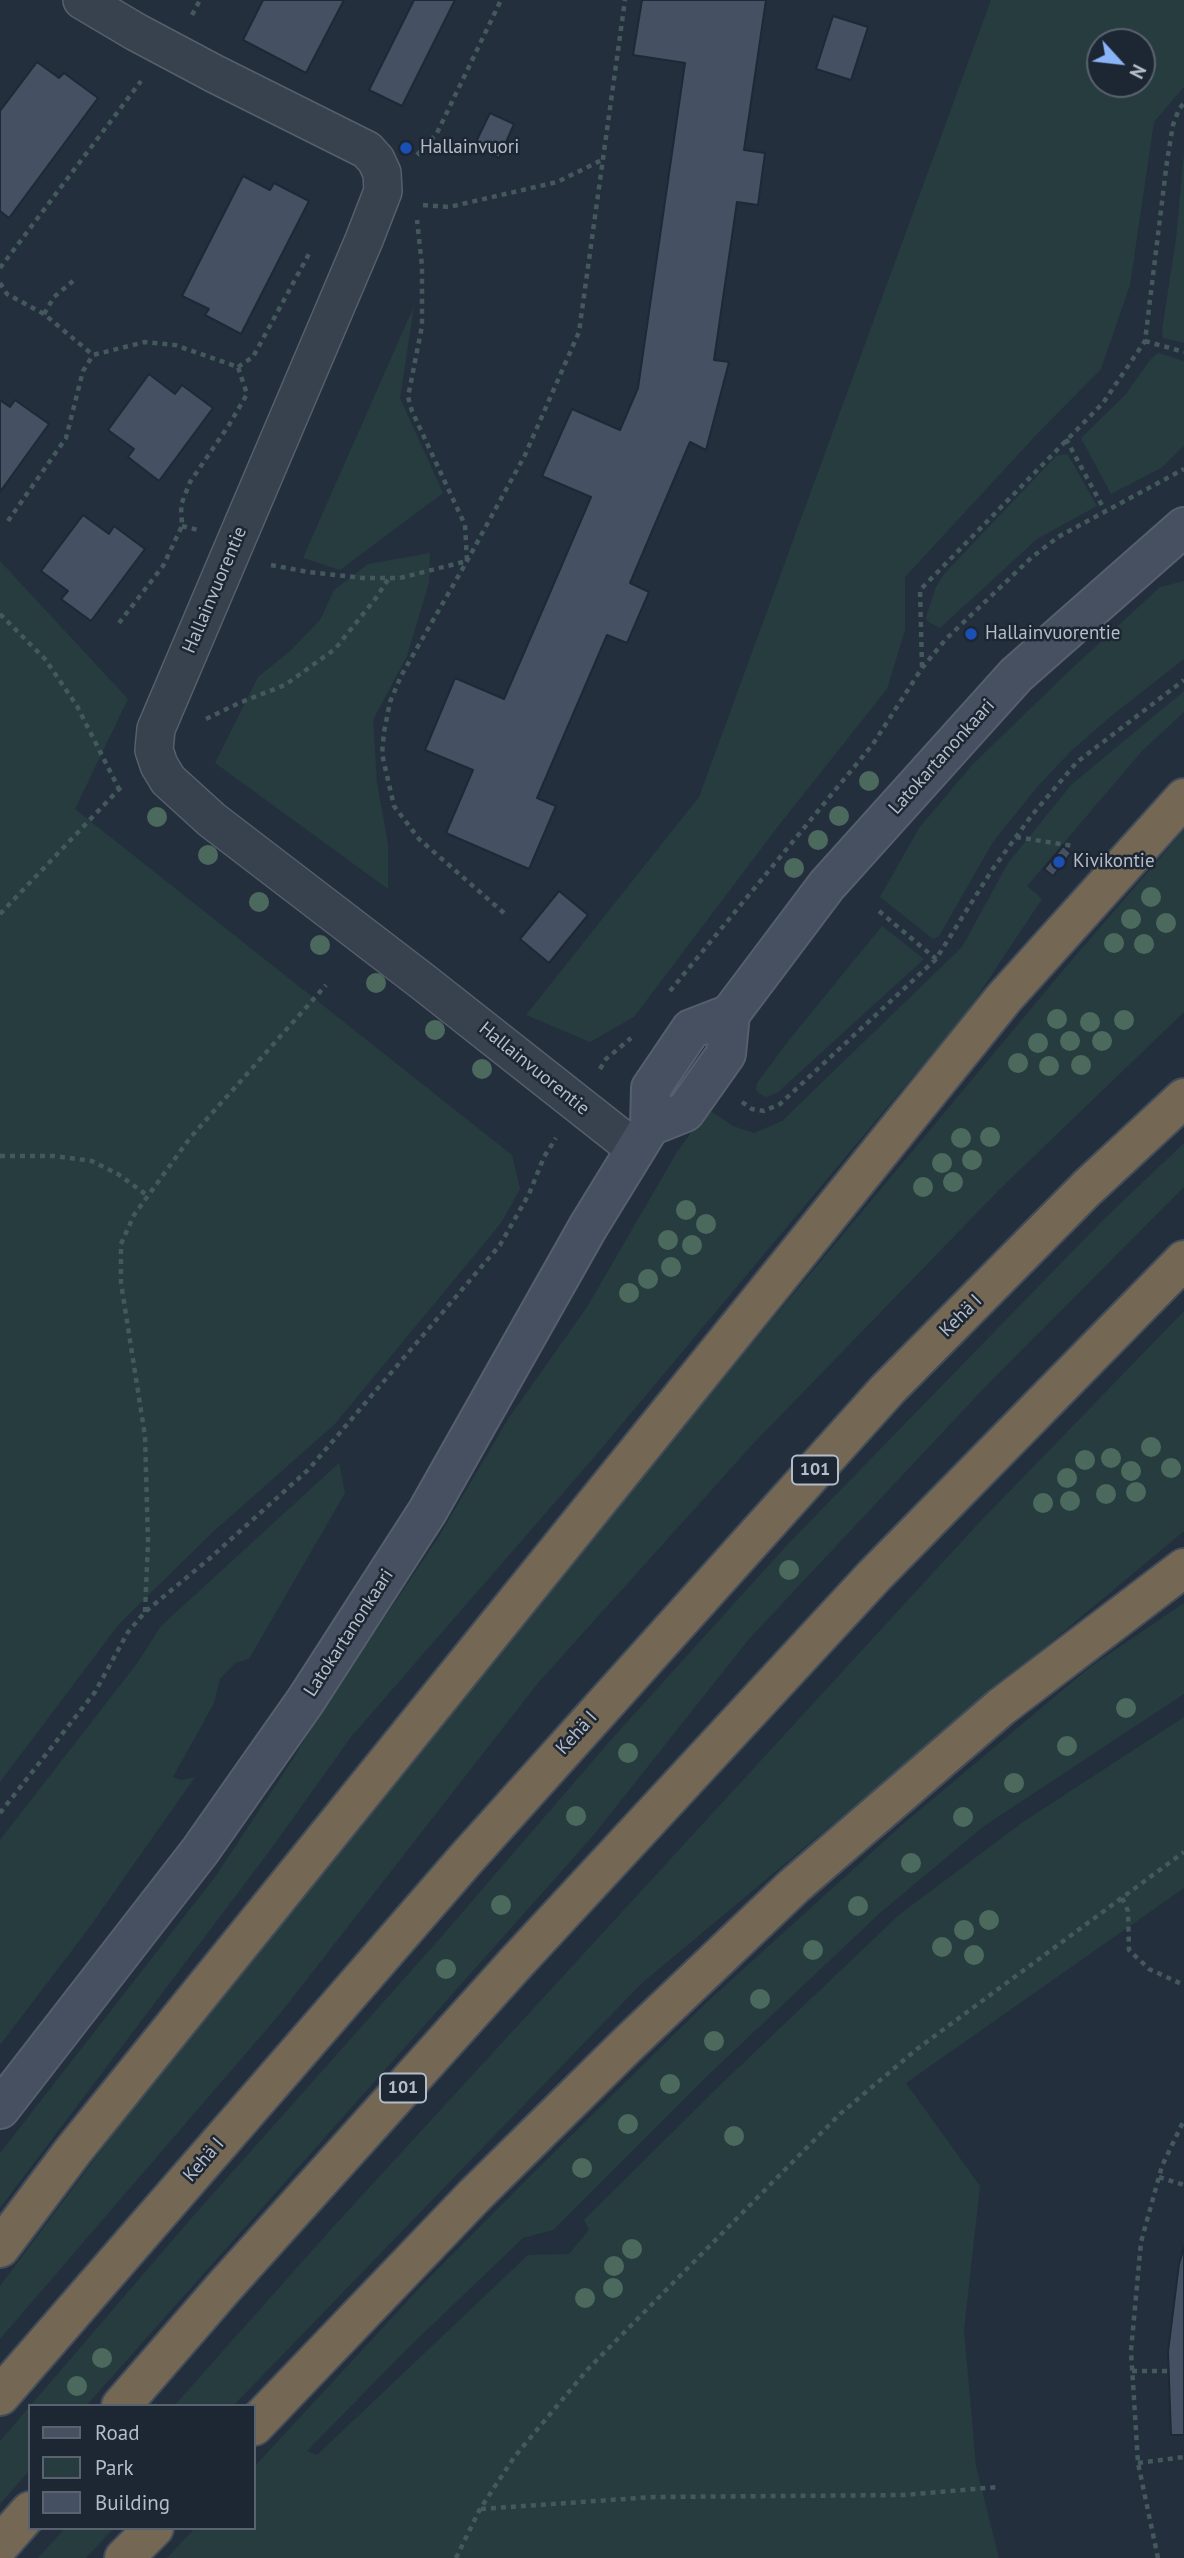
<!DOCTYPE html>
<html>
<head>
<meta charset="utf-8">
<style>
	body { margin:0 }
	#map { position:relative; width:1184px; height:2558px; overflow:hidden; background:#242f3e; font-family:"PT Sans",sans-serif }
	canvas { display:block }
	.legend { position:absolute; left:28px; top:2404px; width:228px; height:126px; box-sizing:border-box; background:#1d2633; border:2px solid #59626f; margin:0; padding:9px 12px; list-style:none; font-size:21px; color:#b4bcc9 }
	.legend li { display:flex; align-items:center; gap:14px; height:35px }
	.legend b { width:35px; border:2px solid #59626f }
	.north { position:absolute; left:1086px; top:28px; width:70px; height:70px; box-sizing:border-box; background:#1d2633; border:2px solid #59626f; border-radius:50%; rotate:117deg; font-size:19px; font-weight:700; line-height:28px; text-align:center; color:#b4bcc9 }
	.north::after { content:''; display:block; margin:auto; width:24px; height:32px; background:#8ab4f8; clip-path:polygon(50% 0,100% 100%,50% 72%,0 100%) }
</style>
</head>
<body>
<div id="map">
<canvas width="1184" height="2558"></canvas>
<ul class="legend">
<li><b style="height:9px;background:#465061"></b>Road</li>
<li><b style="height:19px;background:#263c3f"></b>Park</li>
<li><b style="height:19px;background:#455162"></b>Building</li>
</ul>
<div class="north">N</div>
</div>
<script>
const context = document.querySelector('canvas').getContext('2d');
context.lineJoin = 'round';
function fillPath(path, color) { context.fillStyle = color; context.fill(path, 'evenodd'); }
const shape = rows => new Path2D(rows.map(r => 'M' + r).join(''));
function trace(path, color, width, dash) { context.strokeStyle = color; context.lineWidth = width; context.lineCap = dash ? 'butt' : 'round'; context.setLineDash(dash || []); context.stroke(path); }
function write(font, color, halo, rows, align = 'center') {
  context.font = font + ' "PT Sans",sans-serif'; context.lineWidth = 5; context.setLineDash([]); context.textBaseline = 'middle'; context.strokeStyle = halo; context.fillStyle = color; for (const [text, x, y, turn = 0] of rows) {
    context.save(); context.translate(x, y); context.rotate((+turn || 0) * Math.PI / 180); context.textAlign = isNaN(turn) ? turn : align; if (halo) context.strokeText(text, 0, 0); context.fillText(text, 0, 0); context.restore();
  }
}
const green = shape([
	[991,0,1184,0,1184,87,1154,122,1130,285,1101,369,1038,433,905,577,905,630,887,689,779,825,634,1017,590,1042,526,1015,699,797],
	[1100,42,1142,42,1142,84,1100,84],
	[1184,152,1184,343,1163,338,1162,330,1176,239],
	[414,306,400,398,443,493,340,570,303,558],
	[1158,353,1184,361,1184,446,1161,468,1111,494,1081,438,1125,395,1150,360],
	[1064,454,1068,455,1097,506,1037,539,940,628,927,621,926,617,936,587,944,574,1056,456],
	[430,553,429,583,407,656,373,720,377,782,388,844,388,889,215,763,258,677,290,651,320,620,334,590,368,564],
	[0,561,128,699,75,809,512,1155,520,1189,501,1223,334,1425,215,1530,119,1624,0,1782],
	[1184,581,1184,659,1110,717,1070,752,1038,786,993,842,939,936,933,939,880,897,919,828,972,765,1066,674,1160,587],
	[1184,691,1184,712,1142,751,1027,886,1042,899,967,1012,590,1462,351,1737,271,1849,0,2208,0,2153,215,1877,293,1759,319,1715,438,1538,508,1419,587,1307,677,1152,708,1109,733,1126,754,1133,782,1121,962,947,1008,863,1071,785],
	[1184,830,1184,1012,1001,1188,752,1445,538,1683,279,2015,0,2339,0,2286,181,2043,740,1358,1065,968],
	[882,926,924,959,777,1093,766,1097,760,1094,756,1090,757,1083,789,1040],
	[1184,1143,1184,1187,986,1386,749,1639,592,1837,86,2406,30,2406,195,2214,442,1936,609,1742,787,1545,1103,1220],
	[1184,1311,1184,1531,642,1983,233,2406,174,2406,334,2226,975,1527],
	[339,1463,345,1493,249,1659,235,1663,220,1679,214,1703,173,1777,181,1780,195,1777,89,1928,0,2045,0,1840,138,1662,161,1626],
	[1184,1603,1184,1694,984,1826,880,1913,704,2079,553,2230,523,2238,408,2348,307,2451,317,2455,528,2255,569,2254,589,2230,584,2220,718,2087,900,1914,1023,1822,1184,1717,1184,1888,906,2083,980,2186,964,2330,976,2466,999,2558,167,2558,195,2528,254,2528,254,2467,424,2283,528,2178,706,2003,903,1824,1090,1667],
	[30,2406,30,2470,0,2504,0,2441],
	[65,2528,114,2528,86,2558,38,2558]
]);
const building = shape([
	[263,0,344,0,306,73,243,40,263,0],
	[414,0,455,0,402,106,369,90,414,0],
	[642,0,766,0,744,150,765,153,758,205,737,202,714,360,729,362,706,450,690,442,630,583,649,592,627,643,607,635,537,798,556,806,529,869,446,833,473,770,425,750,455,678,504,699,549,595,591,497,542,476,572,409,620,430,638,388,685,63,633,55,642,0],
	[833,16,868,27,851,80,816,69,833,16],
	[37,62,59,78,64,73,98,98,9,218,0,211,0,111,37,62],
	[490,113,514,124,499,158,474,146,490,113],
	[243,176,270,190,274,183,309,201,241,334,205,315,209,309,182,296,243,176],
	[149,374,175,394,182,385,213,408,159,481,128,457,134,449,108,430,149,374],
	[0,400,10,407,15,400,49,424,0,492,0,400],
	[83,515,109,534,114,526,145,549,91,621,61,599,68,591,41,571,83,515],
	[1063,846,1071,853,1053,876,1044,869,1063,846],
	[559,891,588,915,549,963,520,939,559,891],
	[1184,2247,1184,2435,1171,2435,1168,2352,1179,2264,1184,2247]
]);
const path = shape([
	[192,15,200,0],
	[417,155,437,133,501,0],
	[423,205,449,207,557,182,602,160],
	[0,268,141,81],
	[0,283,7,294,44,314,93,355,145,342,175,345,238,367,247,394,229,425,190,482,181,505,182,526,163,566,119,623],
	[44,314,54,297,73,281],
	[1145,341,1184,352],
	[238,367,253,357,310,252],
	[1066,439,1105,511],
	[8,521,66,438,83,371,93,355],
	[182,526,198,530],
	[271,565,308,572,363,578,400,578,467,561,465,525,412,411,408,397,422,326,422,266,417,220],
	[0,614,45,659,77,706,119,789],
	[922,667,920,590,1103,403,1145,341,1167,161,1173,125,1179,109,1184,103],
	[206,719,239,703,285,685,335,649,376,598,389,578],
	[1016,837,1073,846],
	[879,911,936,959],
	[504,913,419,839,394,806,382,754,384,732,390,702,401,676,467,561,525,455,579,332,625,0],
	[0,914,123,785],
	[670,991,873,744,922,668,946,639,1031,558,1058,537,1184,469],
	[600,1069,606,1059,631,1038],
	[742,1102,752,1109,764,1111,780,1104,936,959,992,870,1032,815,1077,762,1184,680],
	[0,1156,54,1156,92,1161,118,1174,148,1196],
	[145,1612,148,1542,145,1436,121,1283,121,1244,134,1215,190,1138,326,985],
	[0,1813,95,1692,128,1632,145,1612,209,1559,309,1469,500,1245,529,1194,544,1157,556,1138],
	[1122,1898,1128,1911,1129,1950,1149,1969,1184,1985],
	[1159,2177,1184,2185],
	[1132,2371,1168,2371],
	[1138,2463,1184,2457],
	[481,2509,653,2497,904,2495,998,2487],
	[456,2558,480,2509,515,2456,588,2369,840,2114,917,2049,1184,1852],
	[1158,2558,1138,2463,1131,2351,1141,2242,1162,2166,1184,2120]
]);
const street = shape([
	[82,0,136,32,215,74,367,150,376,160,382,173,383,191,364,240,156,729,154,750,159,765,168,780,212,820,422,981,635,1149]
]);
const secondary = shape([
	[650,1126,685,1112,726,1054,730,1014,827,885,1016,675,1184,527],
	[0,2109,200,1851,306,1700,427,1512,588,1227,650,1126,651,1088,691,1029,730,1014]
]);
const highway = shape([
	[0,2248,73,2151,1004,998,1184,798],
	[0,2396,465,1860,887,1390,1087,1188,1184,1098],
	[121,2406,225,2286,514,1965,874,1576,1184,1260],
	[254,2426,475,2195,627,2045,794,1886,1001,1707,1184,1568],
	[0,2545,30,2511],
	[124,2558,154,2528]
]);
const trees = [
	[869,781],
	[839,816],
	[157,817],
	[818,840],
	[208,855],
	[794,868],
	[1151,897],
	[259,902],
	[1131,919],
	[1166,923],
	[1114,943],
	[1144,944],
	[320,945],
	[376,983],
	[1057,1019],
	[1124,1020],
	[1090,1022],
	[435,1030],
	[1070,1041],
	[1102,1041],
	[1038,1043],
	[1018,1063],
	[1081,1065],
	[1049,1066],
	[482,1069],
	[990,1137],
	[961,1138],
	[972,1160],
	[942,1163],
	[953,1182],
	[923,1187],
	[686,1210],
	[706,1224],
	[668,1240],
	[692,1245],
	[671,1267],
	[648,1279],
	[629,1293],
	[1151,1447],
	[1111,1458],
	[1085,1460],
	[1171,1468],
	[1131,1471],
	[1067,1478],
	[1136,1492],
	[1106,1494],
	[1070,1501],
	[1043,1503],
	[789,1570],
	[1126,1708],
	[1067,1746],
	[628,1753],
	[1014,1783],
	[576,1816],
	[963,1817],
	[911,1863],
	[501,1905],
	[858,1906],
	[989,1920],
	[964,1930],
	[942,1947],
	[813,1950],
	[974,1955],
	[446,1969],
	[760,1999],
	[714,2041],
	[670,2084],
	[628,2124],
	[734,2136],
	[582,2168],
	[632,2249],
	[614,2266],
	[613,2288],
	[585,2298],
	[102,2358],
	[77,2386]
];
const markers = [
	[406,148,7,"#1a4fb4"],
	[971,634,7,"#1a4fb4"],
	[1059,862,7,"#1a4fb4"]
];
const shields = [
	[815,1470,46],
	[403,2088,46]
];
const shieldNames = [
	["101",815,1470],
	["101",403,2088]
];
const poiNames = [
	["Hallainvuori",420,148],
	["Hallainvuorentie",985,634],
	["Kivikontie",1073,862]
];
const streetNames = [
	["Hallainvuorentie",215,590,-67],
	["Latokartanonkaari",942,757,-48],
	["Hallainvuorentie",534,1069,39],
	["Kehä I",961,1316,-45],
	["Latokartanonkaari",349,1633,-57],
	["Kehä I",577,1733,-48],
	["Kehä I",204,2160,-49]
];
fillPath(green, '#263c3f');
fillPath(building, '#455162');
trace(building, '#1f2835', 2);
trace(street, '#565f6c', 40);
trace(secondary, '#565f6c', 42);
trace(highway, '#434c59', 42);
trace(path, '#44595c', 4.5, [5, 5]);
trace(street, '#38414e', 37);
trace(secondary, '#465061', 38);
trace(highway, '#746855', 38);
context.fillStyle = '#4b6a5d';
for (const [x, y] of trees) { context.beginPath(); context.arc(x, y, 10, 0, 2 * Math.PI); context.fill(); }
for (const [x, y, r, color] of markers) { const dot = new Path2D(); dot.arc(x, y, r, 0, 2 * Math.PI); context.fillStyle = color; context.fill(dot); trace(dot, '#1d2633', 2.5); }
for (const [x, y, w] of shields) { const box = new Path2D(); box.roundRect(x - w / 2, y - 14.5, w, 29, 5); context.fillStyle = '#1d2633'; context.fill(box); trace(box, '#b4bcc9', 2); }
write('bold 18px', '#b4bcc9', null, shieldNames);
write('19px', '#b4bcc9', '#1d2633', poiNames, 'left');
write('19px', '#b4bcc9', '#1d2633', streetNames);
</script>
</body>
</html>
